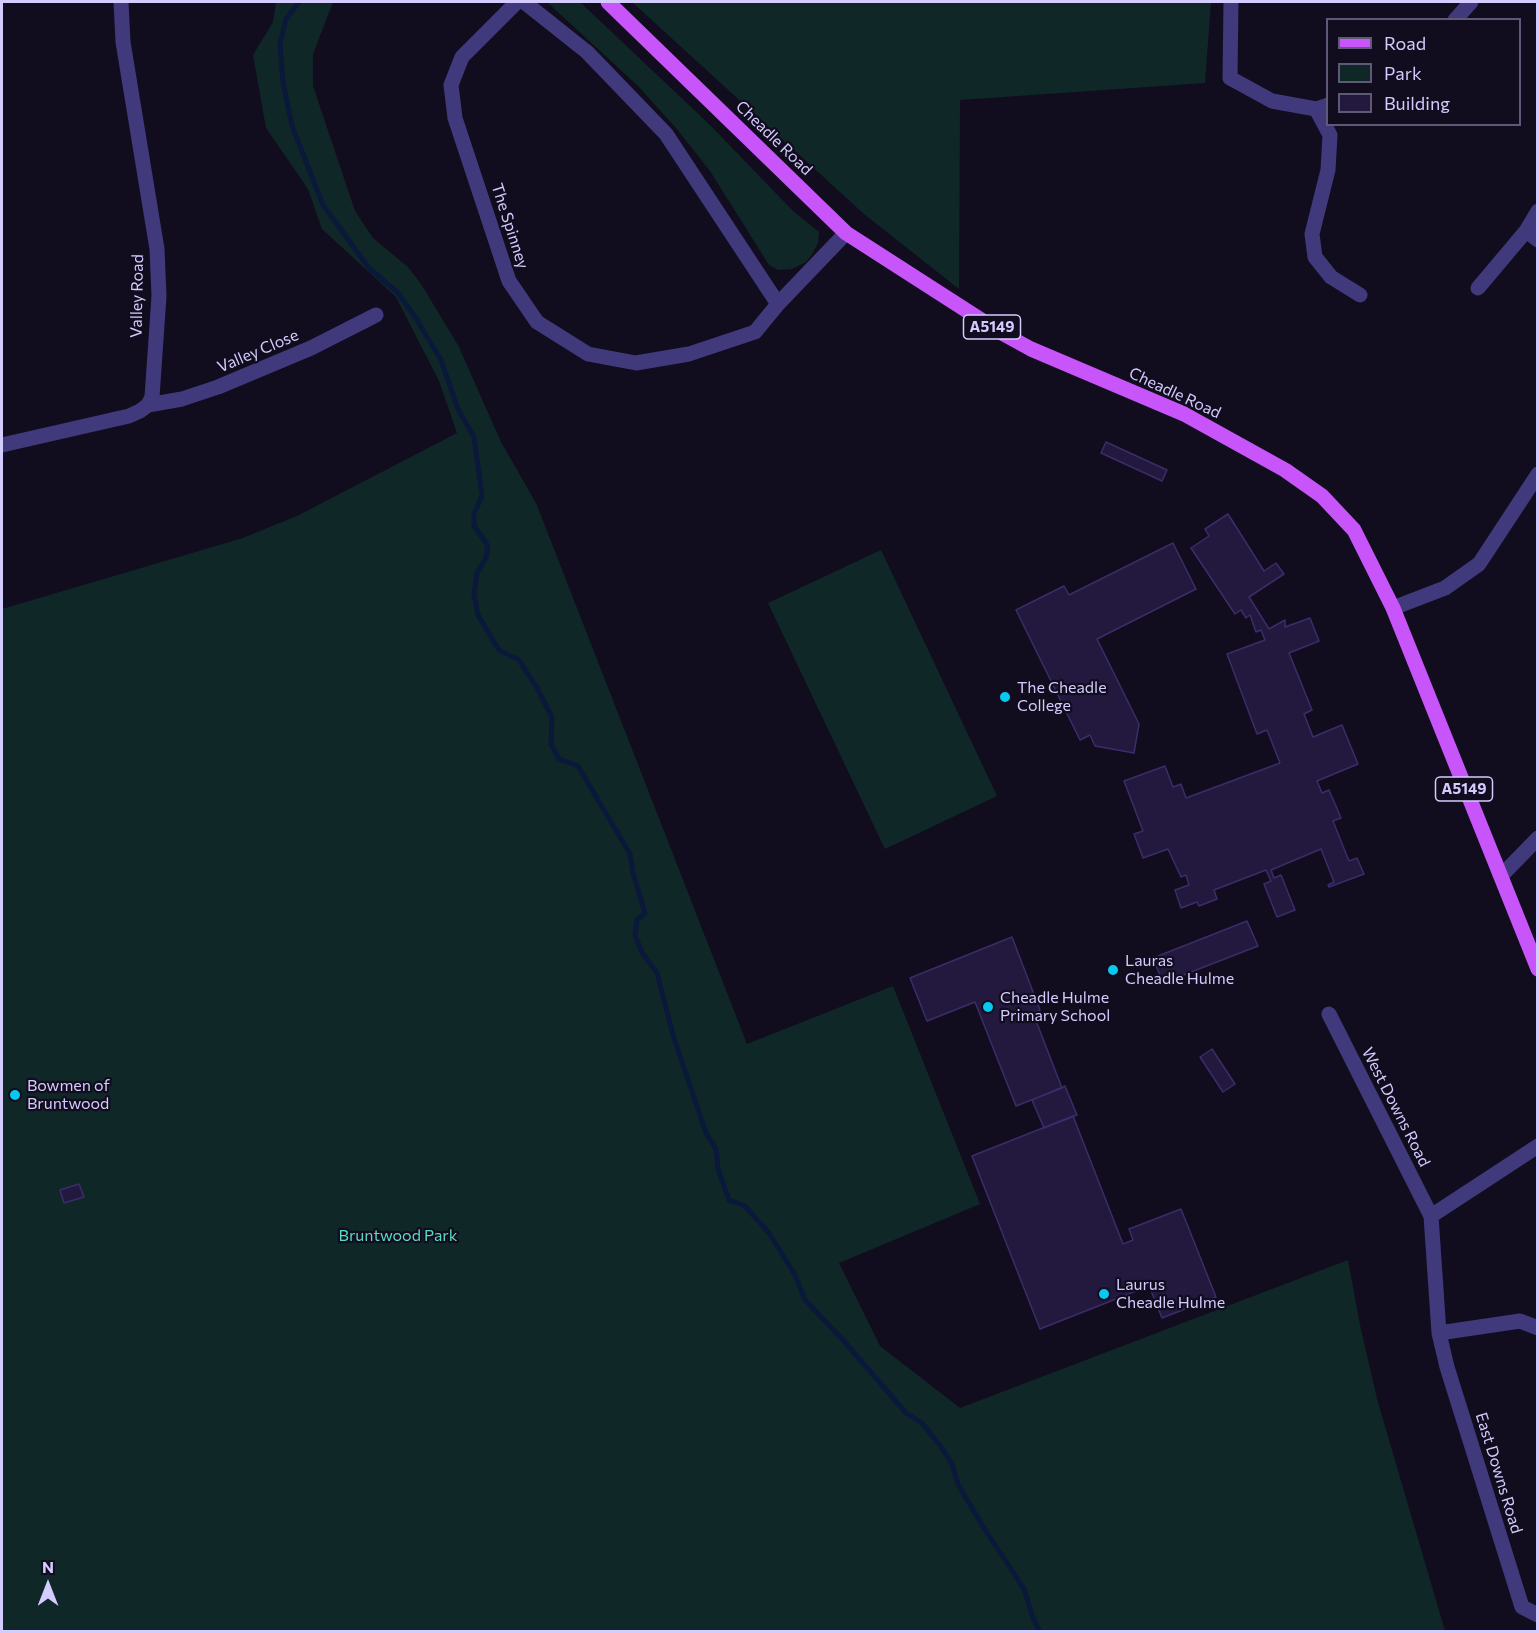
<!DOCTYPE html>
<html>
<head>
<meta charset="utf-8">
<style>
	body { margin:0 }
	#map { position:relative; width:1539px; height:1633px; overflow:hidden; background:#110d1e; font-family:Commissioner,sans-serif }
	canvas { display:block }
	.frame { position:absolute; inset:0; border:3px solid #d4cbfe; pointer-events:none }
	.legend { position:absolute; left:1326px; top:18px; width:195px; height:108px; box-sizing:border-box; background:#110d1e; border:2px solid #5f5978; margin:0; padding:8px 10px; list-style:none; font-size:18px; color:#d4cbfe }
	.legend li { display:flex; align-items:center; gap:12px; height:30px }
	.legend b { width:30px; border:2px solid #5f5978 }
	.north { position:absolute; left:18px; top:1555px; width:60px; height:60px; -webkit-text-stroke:4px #110d1e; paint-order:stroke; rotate:0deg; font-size:16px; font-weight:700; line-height:24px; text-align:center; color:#d4cbfe }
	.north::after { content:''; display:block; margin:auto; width:21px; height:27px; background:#d4cbfe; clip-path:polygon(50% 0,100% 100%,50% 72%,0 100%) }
</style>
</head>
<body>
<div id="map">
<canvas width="1539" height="1633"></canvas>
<div class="frame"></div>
<ul class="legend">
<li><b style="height:8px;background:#c755fa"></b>Road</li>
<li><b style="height:16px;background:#102728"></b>Park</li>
<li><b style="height:16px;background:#23193e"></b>Building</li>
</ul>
<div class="north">N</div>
</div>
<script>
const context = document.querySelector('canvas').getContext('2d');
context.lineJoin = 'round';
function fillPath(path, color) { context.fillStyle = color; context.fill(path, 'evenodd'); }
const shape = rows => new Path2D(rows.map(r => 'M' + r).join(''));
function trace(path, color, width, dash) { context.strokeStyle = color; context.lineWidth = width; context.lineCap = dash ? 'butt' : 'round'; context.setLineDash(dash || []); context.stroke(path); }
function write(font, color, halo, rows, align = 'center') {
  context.font = font + ' Commissioner,sans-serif'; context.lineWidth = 4.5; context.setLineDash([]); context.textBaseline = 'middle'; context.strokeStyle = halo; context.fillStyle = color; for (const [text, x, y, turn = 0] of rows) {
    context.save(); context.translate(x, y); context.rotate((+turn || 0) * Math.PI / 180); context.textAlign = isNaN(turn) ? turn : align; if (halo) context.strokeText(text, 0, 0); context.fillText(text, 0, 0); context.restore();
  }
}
const green = shape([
	[276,2,333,2,313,54,313,86,355,211,373,238,408,267,421,284,458,345,501,442,536,503,747,1044,893,986,980,1204,839,1263,880,1346,960,1408,1348,1260,1360,1325,1377,1399,1445,1631,2,1631,2,609,243,538,297,516,457,433,439,381,396,297,322,229,308,189,266,128,253,55,273,22],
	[547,2,580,2,711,126,792,210,819,232,818,243,811,256,806,262,792,269,778,270,769,265,710,171,676,128,638,86],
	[632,2,1211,2,1205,83,960,100,959,289,864,214],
	[881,550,997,796,885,849,768,603]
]);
const stream = shape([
	[299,2,286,19,280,44,283,82,292,126,323,205,369,268,398,293,417,320,441,360,458,409,474,437,482,496,474,514,474,526,488,546,486,558,477,573,474,594,478,615,499,650,519,660,537,688,552,717,551,744,559,759,578,766,630,854,633,873,645,913,637,920,635,936,643,954,657,973,673,1035,706,1133,716,1149,718,1169,729,1200,745,1206,769,1233,795,1275,805,1300,844,1341,906,1413,922,1423,942,1448,952,1464,958,1484,982,1525,1024,1589,1033,1618,1040,1632]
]);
const building = shape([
	[1106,442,1167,470,1162,481,1101,453,1106,442],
	[1228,514,1264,571,1276,563,1284,574,1249,597,1269,629,1285,620,1285,627,1310,618,1319,641,1289,653,1312,710,1304,714,1313,737,1342,725,1358,764,1317,781,1322,793,1329,790,1341,818,1333,821,1349,861,1357,858,1364,874,1329,887,1328,885,1334,882,1321,849,1271,870,1274,878,1281,875,1295,910,1277,917,1264,884,1271,881,1266,870,1214,890,1217,899,1199,906,1197,902,1181,908,1175,890,1189,885,1186,875,1181,877,1168,849,1143,858,1134,834,1143,831,1124,781,1165,766,1173,787,1181,784,1186,798,1280,763,1267,730,1257,734,1227,654,1265,640,1261,630,1256,632,1250,615,1246,618,1241,610,1235,614,1191,548,1209,536,1205,529,1228,514],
	[1173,543,1196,589,1097,639,1139,724,1134,753,1095,746,1090,735,1080,740,1016,610,1064,586,1069,595,1173,543],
	[1247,921,1258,946,1163,983,1153,958,1247,921],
	[1012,937,1040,1010,1033,1013,1062,1088,1016,1106,975,1002,927,1021,910,978,1012,937],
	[1212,1049,1235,1084,1223,1092,1200,1057,1212,1049],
	[1065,1086,1077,1115,1044,1128,1032,1100,1065,1086],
	[1073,1116,1123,1244,1133,1240,1129,1229,1181,1209,1216,1297,1162,1318,1149,1286,1040,1329,972,1156,1073,1116],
	[79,1184,84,1197,64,1203,60,1190,79,1184]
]);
const minor = shape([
	[517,2,462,57,451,85,455,118,509,281,537,322,588,354,636,363,689,354,755,332,778,304,846,233],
	[524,2,587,52,666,134,778,304],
	[1231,2,1230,78,1272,101,1316,109,1328,105],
	[1455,20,1471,2],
	[1316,109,1330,135,1328,170,1312,234,1315,257,1331,277,1360,295],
	[1526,231,1538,240],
	[1478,288,1526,231,1538,211],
	[148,405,182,399,218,387,311,348,376,315],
	[2,445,129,416,140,411,148,405,152,397,159,296,157,249,123,42,121,2],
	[1501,876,1538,838],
	[1329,1014,1431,1216,1439,1333,1447,1367,1522,1607,1538,1615],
	[1431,1216,1538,1146],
	[1439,1333,1520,1321,1538,1328]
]);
const tertiary = shape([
	[1393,608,1445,588,1479,564,1538,474]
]);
const primary = shape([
	[608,2,846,233,1000,332,1031,349,1184,414,1285,470,1322,496,1354,530,1393,608,1538,969]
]);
const markers = [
	[1005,697,6,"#07c8ee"],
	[1113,970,6,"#07c8ee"],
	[988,1007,6,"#07c8ee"],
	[15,1095,6,"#07c8ee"],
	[1104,1294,6,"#07c8ee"]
];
const shields = [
	[992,327,57],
	[1464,789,57]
];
const shieldNames = [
	["A5149",992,327],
	["A5149",1464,789]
];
const streetNames = [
	["Cheadle Road",774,138,44],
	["The Spinney",510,226,72],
	["Valley Road",137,296,-89],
	["Valley Close",258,351,-23],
	["Cheadle Road",1175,393,25],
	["West Downs Road",1396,1107,63],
	["East Downs Road",1499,1473,73]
];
const poiNames = [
	["The Cheadle",1017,688],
	["College",1017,706],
	["Lauras",1125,961],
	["Cheadle Hulme",1125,979],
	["Cheadle Hulme",1000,998],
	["Primary School",1000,1016],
	["Bowmen of",27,1086],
	["Bruntwood",27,1104],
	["Laurus",1116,1285],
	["Cheadle Hulme",1116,1303]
];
const parkNames = [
	["Bruntwood Park",398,1236]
];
fillPath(green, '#102728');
trace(stream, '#0a183a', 5);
fillPath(building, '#23193e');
trace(building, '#3c2c6a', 1.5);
trace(minor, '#40397c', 15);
trace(tertiary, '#40397c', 15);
trace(primary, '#c755fa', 15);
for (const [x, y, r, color] of markers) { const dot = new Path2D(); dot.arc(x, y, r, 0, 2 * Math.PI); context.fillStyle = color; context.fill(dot); trace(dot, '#110d1e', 2); }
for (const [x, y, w] of shields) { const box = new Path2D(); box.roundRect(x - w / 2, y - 12, w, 24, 4.5); context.fillStyle = '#110d1e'; context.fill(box); trace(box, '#d4cbfe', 1.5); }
write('bold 15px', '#d4cbfe', null, shieldNames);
write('16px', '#d4cbfe', '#110d1e', streetNames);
write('16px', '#d4cbfe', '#110d1e', poiNames, 'left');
write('16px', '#5adbc3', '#110d1e', parkNames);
</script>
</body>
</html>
